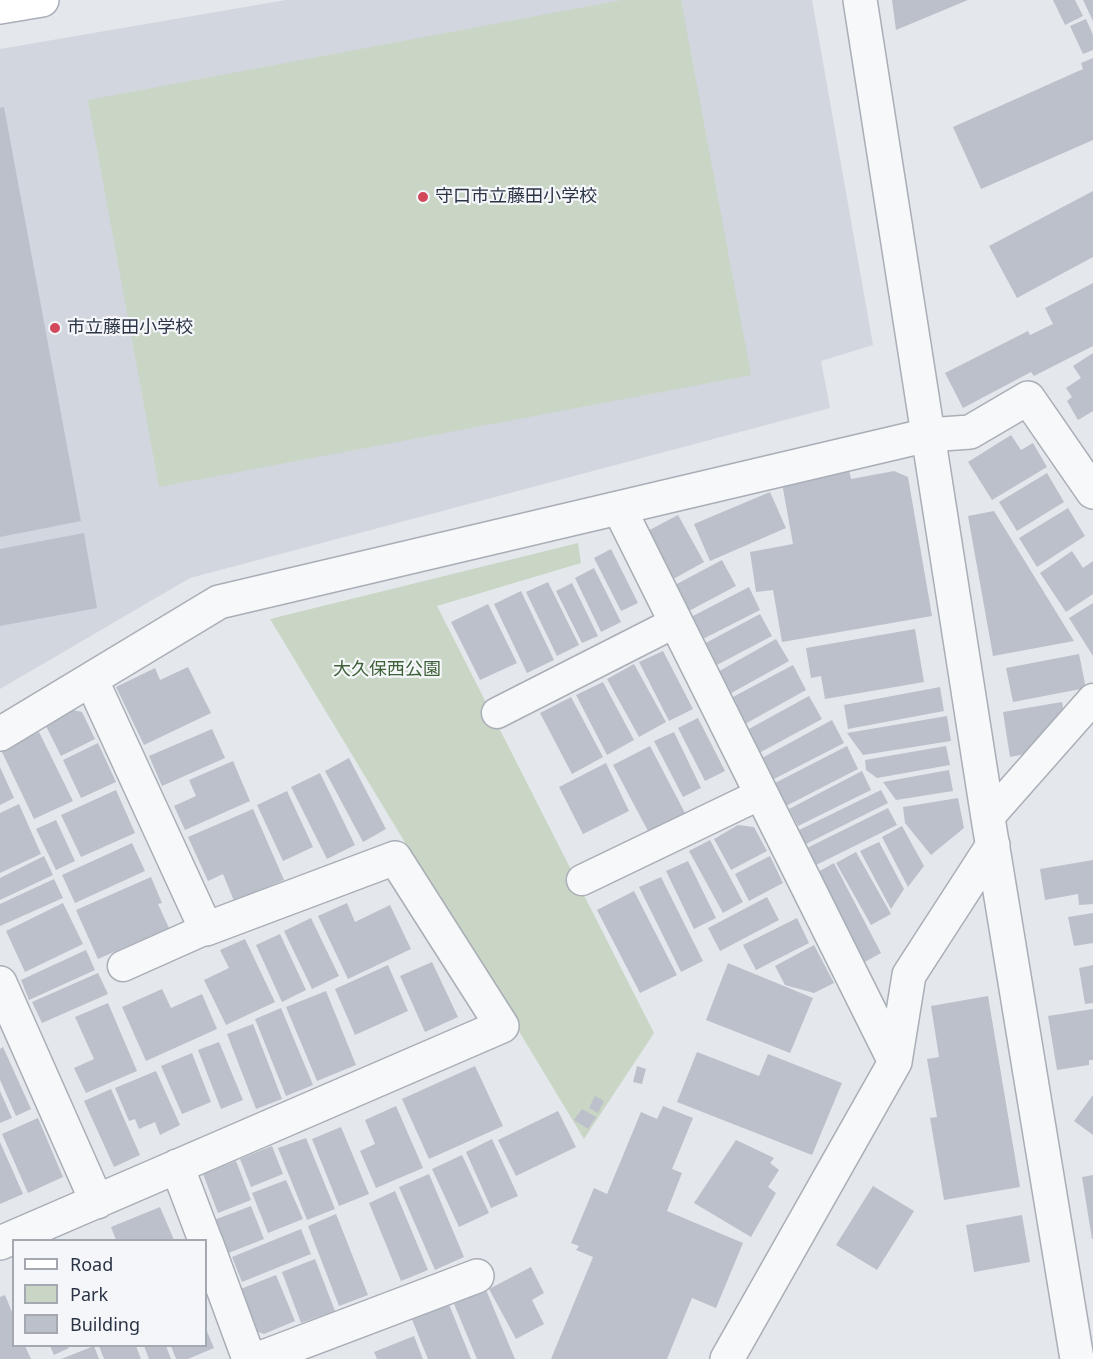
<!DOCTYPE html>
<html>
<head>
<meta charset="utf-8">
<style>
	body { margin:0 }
	#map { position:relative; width:1093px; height:1359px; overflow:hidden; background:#e4e7ec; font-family:"Noto Sans",sans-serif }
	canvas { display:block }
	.legend { position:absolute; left:12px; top:1239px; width:195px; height:108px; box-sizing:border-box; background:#f4f6f9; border:2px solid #a4a8b1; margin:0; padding:8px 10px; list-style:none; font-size:18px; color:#2b3445 }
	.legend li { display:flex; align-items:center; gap:12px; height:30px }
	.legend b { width:30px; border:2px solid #a4a8b1 }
</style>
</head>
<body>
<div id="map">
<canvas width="1093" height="1359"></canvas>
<ul class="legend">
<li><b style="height:8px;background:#fff"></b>Road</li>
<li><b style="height:16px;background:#c9d6c5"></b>Park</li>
<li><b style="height:16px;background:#bbc0ca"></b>Building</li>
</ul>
</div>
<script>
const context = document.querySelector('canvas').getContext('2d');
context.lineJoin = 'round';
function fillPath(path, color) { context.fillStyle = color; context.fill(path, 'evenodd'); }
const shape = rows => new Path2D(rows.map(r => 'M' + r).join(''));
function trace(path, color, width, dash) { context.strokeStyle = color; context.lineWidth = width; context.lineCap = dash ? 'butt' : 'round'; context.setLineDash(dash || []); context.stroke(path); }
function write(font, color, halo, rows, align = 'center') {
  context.font = font + ' "Noto Sans","Noto Sans JP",sans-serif'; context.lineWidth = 4.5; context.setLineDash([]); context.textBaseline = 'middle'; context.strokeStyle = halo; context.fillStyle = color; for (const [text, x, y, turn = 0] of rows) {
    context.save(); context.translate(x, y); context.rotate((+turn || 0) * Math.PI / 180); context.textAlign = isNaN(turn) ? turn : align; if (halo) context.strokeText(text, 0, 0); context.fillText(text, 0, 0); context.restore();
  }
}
const built = shape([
	[286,0,812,0,873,345,821,361,830,408,190,578,0,689,0,49]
]);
const green = shape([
	[622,0,681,0,751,375,159,487,88,100],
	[578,543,581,563,437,606,654,1033,584,1139,270,619]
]);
const building = shape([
	[892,0,968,0,896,30],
	[1053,0,1075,0,1083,16,1065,25],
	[1083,0,1093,0,1093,21],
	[1086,19,1093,35,1093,50,1083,54,1070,26],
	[1093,58,1093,140,981,189,953,127,1083,69,1081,63],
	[4,107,81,521,0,537,0,108],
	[1093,191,1093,257,1017,298,989,246],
	[1093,283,1093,346,1034,376,1031,372,963,408,945,373,1028,331,1030,335,1053,324,1045,308],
	[1093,353,1093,411,1078,420,1067,401,1072,397,1066,388,1081,378,1073,366],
	[1011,435,1021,450,1033,443,1047,467,992,500,968,462],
	[847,461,851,479,894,471,908,477,932,616,782,642,773,590,756,592,750,552,793,544,780,472],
	[1047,473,1064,502,1017,531,999,502],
	[770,492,786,528,710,561,694,524],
	[1068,508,1085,536,1037,567,1019,538],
	[994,511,1074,641,993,656,968,516],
	[678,515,704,562,668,582,642,534],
	[84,533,97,608,0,626,0,549],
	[611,549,638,603,621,611,594,558],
	[1072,551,1083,568,1093,561,1093,594,1066,612,1040,573],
	[722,560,736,586,687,612,673,586],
	[594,568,621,622,601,632,575,578],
	[548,582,579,645,557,656,526,592],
	[572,583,598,636,582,643,556,591],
	[749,587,760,610,703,639,691,617],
	[521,591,554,660,527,673,494,604],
	[1093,603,1093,656,1069,618],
	[488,604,517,663,480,680,451,622],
	[760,614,772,636,711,668,700,646],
	[915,629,924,682,825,699,821,676,811,678,806,648],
	[776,639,789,661,726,696,714,674],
	[663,651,693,709,669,721,639,662],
	[1079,654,1086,688,1013,702,1006,668],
	[634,664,666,722,639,737,607,679],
	[793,665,806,690,745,724,731,698],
	[188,667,211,713,144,745,116,687,155,668,160,680],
	[603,682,634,740,607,755,576,695],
	[940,687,944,711,848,729,844,705],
	[809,696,822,719,759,753,747,730],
	[571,697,603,757,572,774,540,713],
	[1062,702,1064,713,1030,753,1010,757,1003,712],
	[68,709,82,712,95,739,61,756,44,722],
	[947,716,951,741,863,755,847,733],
	[698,718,725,771,705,781,678,728],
	[832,720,844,743,772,780,760,759],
	[212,729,225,758,162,786,149,756],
	[39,732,73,801,34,819,1,750],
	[674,732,701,788,683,797,654,741],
	[98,743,116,782,81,798,63,760],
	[650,746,685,813,649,833,613,765],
	[847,746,858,769,786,806,775,783],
	[946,746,950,765,877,778,866,770,865,760],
	[349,758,386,829,363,842,325,771],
	[233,761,250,801,185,830,174,806,196,796,189,780],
	[606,763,629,811,583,834,559,787],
	[0,767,14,798,0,805],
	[949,770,953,791,896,800,883,782],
	[862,771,871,790,798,826,789,809],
	[320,773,355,845,327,859,291,787],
	[116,790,135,833,81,857,61,815],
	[881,790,888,803,804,845,797,831],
	[287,791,313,847,283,861,257,805],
	[958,798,964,828,931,855,905,823,903,807],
	[19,804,41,854,0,873,0,813],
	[888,808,897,825,814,866,805,849],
	[253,809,284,880,234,901,223,874,208,881,188,837],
	[56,820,75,861,56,870,36,829],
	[738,825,754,827,767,851,731,870,714,839],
	[902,826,924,866,908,887,882,837],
	[710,840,743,902,723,913,689,851],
	[879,842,904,889,891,909,860,851],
	[132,843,145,871,75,903,62,875],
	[856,852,891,914,871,925,836,863],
	[44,856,53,875,0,900,0,878],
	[770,856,783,883,749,901,735,874],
	[1093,860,1093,904,1079,905,1078,894,1045,900,1040,869],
	[688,861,716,918,694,929,666,871],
	[834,863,881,953,863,963,816,873],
	[151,877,162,903,158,904,169,928,98,959,76,910],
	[661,877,703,961,681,972,639,887],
	[54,879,63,898,0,926,0,904],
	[634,891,677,975,640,993,597,910],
	[767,897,779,920,720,951,708,928],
	[63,903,83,944,25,972,6,931],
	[347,903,355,922,390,905,411,949,348,979,318,916],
	[1093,913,1093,943,1074,946,1068,917],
	[311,918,339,976,312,989,284,931],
	[797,918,809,943,756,970,743,945],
	[280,934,306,990,282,1002,256,945],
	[245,939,275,1002,226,1025,204,980,229,968,220,950],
	[814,945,834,983,814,993,785,985,775,966],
	[86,950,95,970,29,1000,21,980],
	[432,962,458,1017,425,1032,400,976],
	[728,963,813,998,790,1053,706,1020],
	[388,965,408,1011,355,1035,335,989],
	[1093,965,1093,1003,1085,1004,1079,968],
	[98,973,108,994,42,1023,32,1002],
	[162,989,171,1008,202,994,217,1029,146,1061,122,1007],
	[326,991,356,1065,317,1081,286,1007],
	[988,996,1020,1187,944,1200,930,1118,937,1117,927,1059,939,1057,931,1006],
	[108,1003,137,1071,86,1093,74,1068,94,1059,75,1017],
	[281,1008,313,1085,286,1096,255,1019],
	[1093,1009,1093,1060,1089,1060,1089,1065,1057,1070,1048,1016],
	[253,1024,282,1099,256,1109,227,1034],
	[219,1042,243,1100,221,1109,198,1050],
	[3,1047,31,1109,16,1116,0,1080,0,1049],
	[697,1052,759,1076,768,1054,842,1083,812,1155,677,1102],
	[192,1053,211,1102,182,1114,161,1066],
	[475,1066,503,1126,429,1159,402,1099],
	[637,1066,646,1069,642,1084,633,1082],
	[156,1071,180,1125,160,1135,155,1122,139,1129,135,1119,129,1121,115,1088],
	[111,1089,140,1155,114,1167,84,1101],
	[0,1091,12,1118,0,1123],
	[1093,1095,1093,1135,1074,1121],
	[595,1096,604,1101,598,1113,589,1108],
	[396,1106,423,1168,376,1188,360,1151,375,1144,365,1120],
	[663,1106,693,1118,672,1169,682,1173,667,1211,743,1243,716,1308,692,1298,667,1359,551,1359,593,1257,576,1250,579,1246,571,1243,594,1188,607,1194,641,1112,657,1119],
	[582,1109,596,1117,588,1129,574,1120],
	[558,1111,576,1147,516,1176,498,1140],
	[38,1118,63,1177,28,1193,2,1134],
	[341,1127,369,1194,339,1206,312,1139],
	[306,1138,335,1209,307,1220,278,1148],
	[492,1139,518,1196,491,1208,466,1152],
	[736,1140,774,1158,770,1163,779,1170,768,1187,776,1193,751,1237,694,1203],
	[0,1142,23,1194,0,1204],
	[272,1146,283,1174,251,1187,240,1159],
	[462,1155,489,1213,459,1227,432,1169],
	[236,1161,251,1200,218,1213,203,1174],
	[429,1174,464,1257,435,1270,399,1187],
	[1093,1175,1093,1239,1092,1239,1082,1177],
	[286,1180,303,1219,268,1233,252,1193],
	[873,1186,914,1211,877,1270,836,1245],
	[395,1191,428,1270,401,1281,369,1203],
	[251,1206,264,1239,226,1254,214,1220],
	[160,1207,174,1240,116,1240,111,1227],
	[336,1214,368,1295,339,1306,308,1226],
	[1022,1215,1030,1262,974,1272,966,1225],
	[301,1229,311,1254,242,1282,232,1257],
	[315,1259,335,1311,301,1323,282,1272],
	[531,1267,544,1293,532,1300,544,1324,516,1339,489,1289],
	[276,1275,295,1321,264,1334,255,1331,238,1290],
	[486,1290,515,1359,477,1359,454,1304],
	[5,1295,14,1317,14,1346,25,1346,31,1359,0,1359,0,1297],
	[448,1302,471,1359,428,1359,411,1317],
	[206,1329,214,1348,188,1359,176,1359,171,1346,206,1346],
	[414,1336,423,1359,377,1359,374,1352],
	[50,1346,68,1346,69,1348,54,1355],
	[94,1346,99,1359,61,1359],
	[99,1346,136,1346,141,1359,104,1359],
	[144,1346,166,1346,171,1359,149,1359]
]);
const lane = shape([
	[497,713,676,622],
	[988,818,1093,699],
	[582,880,761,794],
	[123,966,206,929]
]);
const street = shape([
	[860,0,988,818,1077,1359],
	[619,508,895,1062],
	[0,734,219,602,928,435,970,432,1028,398,1093,492],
	[0,983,97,1202],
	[177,1166,205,1240],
	[206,1242,249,1359],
	[0,1243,502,1026,395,858,206,929,91,679],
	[258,1359,477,1276],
	[727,1359,895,1062,909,975,993,845]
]);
const secondary = shape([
	[0,7,42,0]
]);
const markers = [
	[423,197,6,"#d1495b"],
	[55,328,6,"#d1495b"]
];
const poiNames = [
	["守口市立藤田小学校",435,197],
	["市立藤田小学校",67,328]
];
const parkNames = [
	["大久保西公園",387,670]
];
fillPath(built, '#d2d6de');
fillPath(green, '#c9d6c5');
fillPath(building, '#bbc0ca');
trace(lane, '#a9aeb7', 33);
trace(street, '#a9aeb7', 36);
trace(secondary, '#a9aeb7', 36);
trace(lane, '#f7f8fa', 30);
trace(street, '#f7f8fa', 33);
trace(secondary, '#fff', 33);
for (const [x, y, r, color] of markers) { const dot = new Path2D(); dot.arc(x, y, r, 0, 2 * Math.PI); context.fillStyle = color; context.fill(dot); trace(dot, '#f4f6f9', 2); }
write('18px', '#2b3445', '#f4f6f9', poiNames, 'left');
write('18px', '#3f6138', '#f4f6f9', parkNames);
</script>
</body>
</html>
